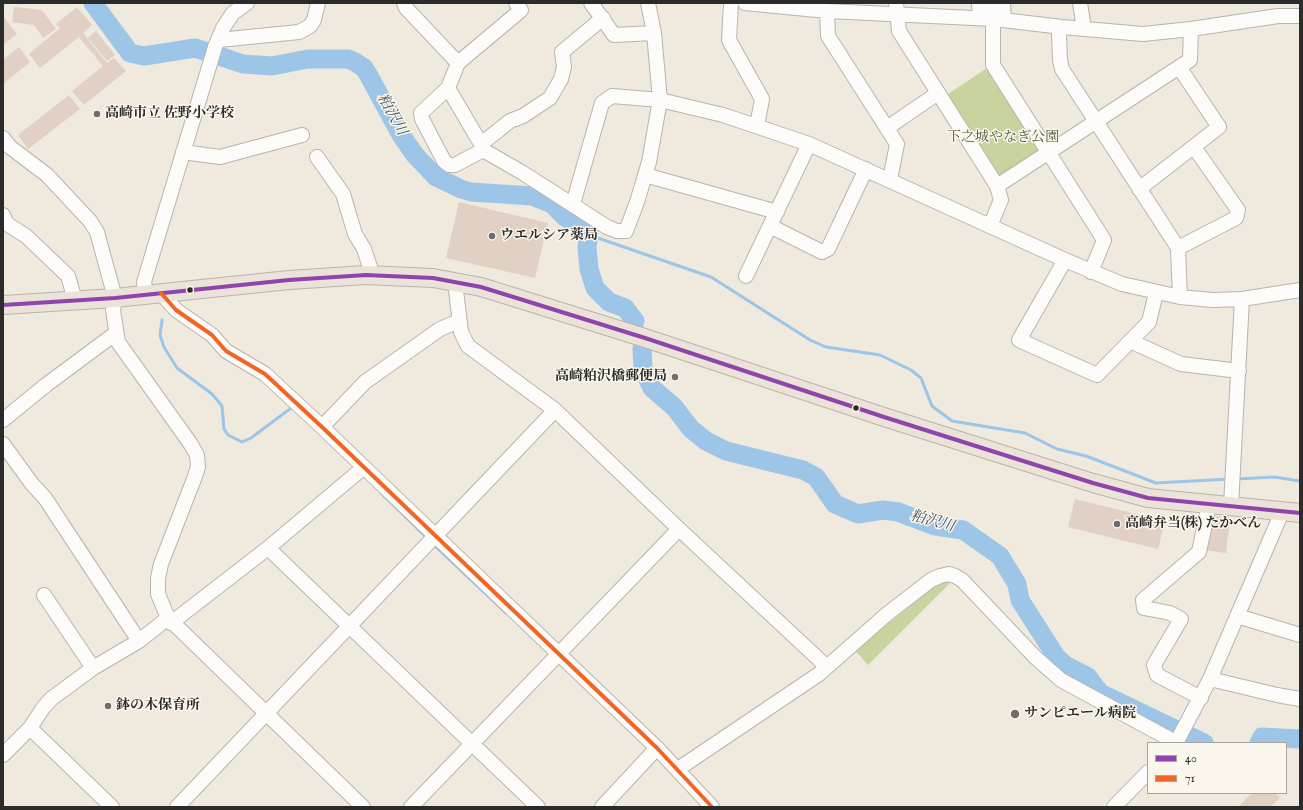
<!DOCTYPE html>
<html>
<head>
<meta charset="utf-8">
<style>
	body { margin:0 }
	#map { position:relative; width:1303px; height:810px; overflow:hidden; background:#efe9de; font-family:"IM FELL English",serif }
	canvas { display:block }
	.frame { position:absolute; inset:0; border:4px solid #2b2b2b; pointer-events:none }
	.legend { position:absolute; left:1147px; top:742px; width:140px; height:52px; box-sizing:border-box; background:#fbf7ec; border:1px solid #a8a59f; margin:0; padding:5px 7px; list-style:none; font-size:12px; color:#2b2b2b }
	.legend li { display:flex; align-items:center; gap:8px; height:20px }
	.legend b { width:20px; border:1px solid #a8a59f }
</style>
</head>
<body>
<div id="map">
<canvas width="1303" height="810"></canvas>
<div class="frame"></div>
<ul class="legend">
<li><b style="height:5px;background:#8e44ad"></b>40</li>
<li><b style="height:5px;background:#f26522"></b>71</li>
</ul>
</div>
<script>
const context = document.querySelector('canvas').getContext('2d');
context.lineJoin = 'round';
function fillPath(path, color) { context.fillStyle = color; context.fill(path, 'evenodd'); }
const shape = rows => new Path2D(rows.map(r => 'M' + r).join(''));
function trace(path, color, width, dash) { context.strokeStyle = color; context.lineWidth = width; context.lineCap = dash ? 'butt' : 'round'; context.setLineDash(dash || []); context.stroke(path); }
function write(font, color, halo, rows, align = 'center') {
  context.font = font + ' "IM FELL English","Noto Serif JP",serif'; context.lineWidth = 3; context.setLineDash([]); context.textBaseline = 'middle'; context.strokeStyle = halo; context.fillStyle = color; for (const [text, x, y, turn = 0] of rows) {
    context.save(); context.translate(x, y); context.rotate((+turn || 0) * Math.PI / 180); context.textAlign = isNaN(turn) ? turn : align; if (halo) context.strokeText(text, 0, 0); context.fillText(text, 0, 0); context.restore();
  }
}
const green = shape([
	[987,68,1039,145,1038,151,1001,176,995,175,945,96],
	[951,582,868,665,855,650,938,584]
]);
const stream = shape([
	[589,235,711,277,810,340,826,347,880,355,911,370,921,378,932,406,952,421,1025,433,1057,449,1086,456,1156,483,1229,479],
	[162,320,160,335,164,347,177,368,212,394,218,401,222,406,224,429,228,435,242,442,251,438,287,411,292,408,294,409],
	[1236,479,1274,477,1300,481],
	[381,493,426,537],
	[435,546,506,613]
]);
const river = shape([
	[93,3,130,53,144,56,195,48,243,64,272,66,308,59,348,59,355,62,364,68,369,76,401,135,415,155,436,177,461,189,471,192,532,196,552,204,565,217,589,232,587,248,589,269,595,288,609,302,625,308,635,321],
	[642,349,643,369,652,388,674,407,691,429,706,441,726,451,803,470,816,477,835,504,858,514,883,510,898,512,935,526,963,530,1000,556,1017,584,1020,600,1057,658,1065,665,1088,677,1100,693,1204,743],
	[1259,743,1262,737,1300,739]
]);
const building = shape([
	[14,7,42,10,56,29,43,38,34,25,12,22],
	[77,7,92,25,83,33,107,63,114,58,126,71,84,105,72,91,103,66,79,37,40,68,29,54,60,28,56,24],
	[3,16,17,34,3,45],
	[96,31,115,55,107,61,88,38],
	[19,47,30,62,3,84,3,60],
	[69,95,80,109,28,149,18,135],
	[459,202,548,223,535,278,446,258],
	[1075,499,1165,521,1158,549,1068,527],
	[1208,515,1230,518,1226,553,1204,550],
	[1252,793,1275,793,1280,798,1270,807,1238,807]
]);
const minor = shape([
	[404,3,406,8,458,63],
	[591,3,614,35,654,33],
	[731,3,729,40,762,99,757,126],
	[745,3,827,11,994,19,1062,27,1143,34,1191,29,1278,16,1300,16],
	[896,3,899,31,997,186,1001,200,990,226],
	[979,3,980,18],
	[993,3,993,65,1104,240,1091,272],
	[1003,3,1004,20],
	[1080,3,1084,29],
	[827,11,828,36,897,144,890,180],
	[1062,27,1059,35,1060,60,1062,69,1178,248,1180,297],
	[219,40,299,32,310,26,314,20,318,3],
	[448,88,481,144,483,150,455,165,449,165,444,161,422,119,421,113,448,88,458,63,520,11,521,10,516,3],
	[887,128,938,93],
	[3,138,10,147,47,175,90,221,97,232,115,298,113,310,118,342,190,443,197,455,198,467,194,479,161,564,158,578,158,594,168,618,363,807],
	[481,144,510,121,523,116,550,98,561,79,564,67,562,52,603,18],
	[483,150,523,173,607,227,617,231,626,231,637,202,649,162,660,100,654,33,648,3],
	[183,152,220,157,302,135],
	[317,157,343,194,355,234,364,249,370,267,369,275],
	[645,175,777,212],
	[997,186,1190,60,1191,29],
	[1139,189,1219,127,1179,67],
	[573,204,602,103,612,96,660,100,723,115,809,144,1065,260,1122,284,1180,297,1213,300,1242,299,1300,290],
	[3,215,7,224,26,236,68,276,75,300],
	[770,226,822,252,828,249,866,169],
	[1178,248,1236,218,1238,210,1194,147],
	[1065,260,1019,340,1097,375,1149,322,1156,293],
	[746,276,809,144],
	[455,282,461,332,468,346,555,410,679,529,826,666],
	[161,293,176,310,212,335,226,351,265,374,322,427,657,748,712,807],
	[146,294,144,282,215,47,223,28,233,13,247,3],
	[1130,341,1181,364,1239,371],
	[3,420,46,385,116,333],
	[322,427,365,382,440,329,459,321],
	[3,444,32,484,45,498,139,641],
	[1231,506,1242,299],
	[268,548,538,807],
	[44,595,93,668],
	[1237,616,1300,635],
	[171,623,268,548,363,468],
	[1210,679,1277,695,1300,699],
	[1201,698,1157,675,1154,665,1181,619,1170,613,1144,608,1143,600,1199,552,1209,505],
	[30,728,112,807],
	[1176,743,1210,679,1282,512],
	[3,755,30,728,43,708,51,699,93,668,139,641,168,618],
	[678,769,819,674,887,614,931,580,940,576,949,574,955,576,962,580,1035,657,1061,680,1177,743],
	[177,807,555,410],
	[411,807,679,529],
	[602,807,657,748],
	[1114,807,1148,772]
]);
const major = shape([
	[3,305,115,298,289,280,366,275,433,278,481,287,523,300,645,338,884,417,1093,483,1148,498,1300,513]
]);
const bus1 = shape([
	[3,305,115,298,289,280,366,275,433,278,481,287,523,300,645,338,884,417,1093,483,1148,498,1300,513]
]);
const bus2 = shape([
	[161,293,176,310,212,335,226,351,265,374,322,427,657,748,712,807]
]);
const markers = [
	[97,114,4,"#706e6a"],
	[492,236,4,"#706e6a"],
	[190,290,3.5,"#2b2b2b"],
	[675,377,4,"#706e6a"],
	[856,408,3.5,"#2b2b2b"],
	[1117,524,4,"#706e6a"],
	[108,706,4,"#706e6a"],
	[1015,714,5,"#706e6a"]
];
const poiNames = [
	["高崎市立 佐野小学校",105,114],
	["ウエルシア薬局",500,236],
	["高崎粕沢橋郵便局",667,377,"right"],
	["高崎弁当(株) たかべん",1125,524],
	["鉢の木保育所",116,706],
	["サンピエール病院",1024,714]
];
const parkNames = [
	["下之城やなぎ公園",1003,138]
];
const waterNames = [
	["粕沢川",391,115,61],
	["粕沢川",932,522,15]
];
fillPath(green, '#c8d39d');
trace(stream, '#9dc5e8', 3);
trace(river, '#9dc5e8', 19);
fillPath(building, '#e1d0c3');
trace(minor, '#b8b4ae', 16);
trace(major, '#b8b4ae', 20);
trace(minor, '#fdfcfa', 14);
trace(major, '#ebe3d7', 18);
trace(bus1, '#8e44ad', 4);
trace(bus2, '#f26522', 4);
for (const [x, y, r, color] of markers) { const dot = new Path2D(); dot.arc(x, y, r, 0, 2 * Math.PI); context.fillStyle = color; context.fill(dot); trace(dot, '#fbf7ec', 1.5); }
write('bold 14px', '#2b2b2b', '#fbf7ec', poiNames, 'left');
write('14px', '#50583d', '#fbf7ec', parkNames);
write('italic 15px', '#435565', '#fbf7ec', waterNames);
</script>
</body>
</html>
